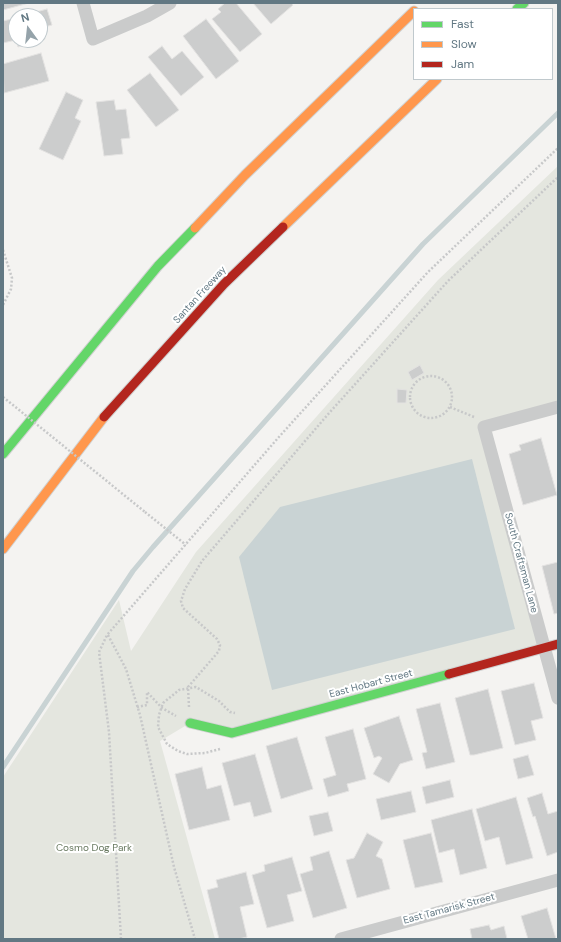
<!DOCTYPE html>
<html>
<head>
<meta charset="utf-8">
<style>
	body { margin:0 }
	#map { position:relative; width:561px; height:942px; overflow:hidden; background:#f4f3f1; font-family:"DM Sans",sans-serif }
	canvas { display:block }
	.frame { position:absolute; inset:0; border:4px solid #627883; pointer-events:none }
	.legend { position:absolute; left:413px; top:8px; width:140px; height:72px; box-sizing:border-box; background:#fff; border:1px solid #c0c9cd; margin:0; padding:5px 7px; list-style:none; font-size:12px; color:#627883 }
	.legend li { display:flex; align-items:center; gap:8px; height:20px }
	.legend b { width:20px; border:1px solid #c0c9cd }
	.north { position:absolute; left:8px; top:8px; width:40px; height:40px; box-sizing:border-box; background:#fff; border:1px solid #c0c9cd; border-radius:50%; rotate:345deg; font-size:11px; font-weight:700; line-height:16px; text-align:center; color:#627883 }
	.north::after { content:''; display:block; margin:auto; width:14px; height:18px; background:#95a3aa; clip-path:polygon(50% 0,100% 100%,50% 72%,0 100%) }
</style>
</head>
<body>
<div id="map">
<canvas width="561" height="942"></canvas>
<div class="frame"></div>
<ul class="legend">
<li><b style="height:5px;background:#63d668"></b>Fast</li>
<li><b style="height:5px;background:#ff974d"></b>Slow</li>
<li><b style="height:5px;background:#b3261e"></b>Jam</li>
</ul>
<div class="north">N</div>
</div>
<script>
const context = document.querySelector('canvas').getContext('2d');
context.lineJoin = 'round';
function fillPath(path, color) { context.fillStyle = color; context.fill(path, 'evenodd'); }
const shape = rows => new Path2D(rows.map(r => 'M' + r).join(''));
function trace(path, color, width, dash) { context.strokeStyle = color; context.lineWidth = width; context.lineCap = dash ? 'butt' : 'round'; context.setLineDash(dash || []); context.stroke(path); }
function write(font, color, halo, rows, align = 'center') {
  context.font = font + ' "DM Sans",sans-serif'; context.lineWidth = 4; context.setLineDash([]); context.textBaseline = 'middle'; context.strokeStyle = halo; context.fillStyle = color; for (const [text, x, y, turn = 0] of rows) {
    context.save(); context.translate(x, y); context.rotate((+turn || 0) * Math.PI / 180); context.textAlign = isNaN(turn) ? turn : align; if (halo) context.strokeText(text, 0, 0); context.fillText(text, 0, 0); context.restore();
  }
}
const green = shape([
	[558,166,558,407,484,427,544,648,232,733,190,723,160,741,215,939,3,939,3,777,119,600,131,651,196,552,438,280]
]);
const water = shape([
	[472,459,515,629,272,690,239,557,280,507]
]);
const stream = shape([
	[3,767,133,571,153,547,423,244,558,113]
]);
const building = shape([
	[3,3,29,3,3,10,3,3],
	[225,3,236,3,262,34,240,52,212,19,221,12,218,9,225,3],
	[253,3,291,3,293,5,271,24,253,3],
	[47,9,52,25,41,28,45,39,18,47,16,40,40,40,40,16,22,16,47,9],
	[16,18,16,40,3,43,3,21,16,18],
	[206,19,239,61,216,79,183,36,206,19],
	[162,46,172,59,182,51,204,77,181,96,148,57,162,46],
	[41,53,49,81,4,93,3,64,41,53],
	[150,73,179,110,156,127,127,90,150,73],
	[66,92,83,100,75,118,81,121,63,160,39,149,66,92],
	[114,100,116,110,126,109,130,138,121,139,123,154,104,156,96,102,114,100],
	[420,365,424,373,412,380,408,372,420,365],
	[397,389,407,390,406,403,397,403,397,389],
	[541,438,557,495,523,505,509,454,521,450,519,445,541,438],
	[558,562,558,613,554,614,542,566,558,562],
	[534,683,543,718,531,721,536,740,515,745,501,691,534,683],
	[488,689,503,748,474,755,470,755,455,698,488,689],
	[440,703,455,762,426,769,422,753,427,752,416,709,440,703],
	[399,716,413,760,400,764,389,783,373,774,382,758,379,756,374,758,364,728,399,716],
	[353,729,366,779,347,784,349,791,328,797,323,779,336,775,325,737,353,729],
	[297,737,313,789,281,799,266,746,297,737],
	[255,754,272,812,254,817,250,802,234,806,222,763,255,754],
	[528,755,534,775,518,779,513,759,528,755],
	[202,767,207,789,221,785,230,820,189,830,175,774,202,767],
	[450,780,454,797,426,804,422,787,450,780],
	[411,791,416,812,381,820,376,799,411,791],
	[542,793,548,814,558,811,558,852,547,856,535,816,533,817,527,798,542,793],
	[516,797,533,858,506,865,499,837,485,841,476,809,516,797],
	[472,809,487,868,460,875,454,849,439,853,431,820,472,809],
	[328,812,333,831,314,836,309,816,328,812],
	[367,833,383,842,376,856,382,859,390,889,357,898,346,860,354,858,367,833],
	[431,833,443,882,415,888,403,840,431,833],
	[329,851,347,908,313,918,300,874,313,870,310,857,329,851],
	[292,857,302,891,287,895,294,921,267,928,252,875,265,871,264,865,292,857],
	[246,872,254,904,240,907,247,937,238,939,219,939,207,890,218,887,216,880,246,872],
	[547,908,556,939,528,939,521,916,547,908],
	[489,925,491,930,504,926,507,939,472,939,470,929,489,925]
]);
const path = shape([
	[3,250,12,278,11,289,3,305],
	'410 397a21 21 0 1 1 42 0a21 21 0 1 1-42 0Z',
	[450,407,474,417],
	[145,512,186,545],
	[108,635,126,669,140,715,174,867,195,939],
	[137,707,147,705,147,692,162,708,176,716],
	[189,707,188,687,219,651,220,645,217,639,183,608,181,601,185,589,202,561,330,412,448,281,558,177],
	[220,749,205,753,187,754,178,751,167,744,158,727,159,715,163,703,179,690,196,687,219,701,230,712,235,713],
	[121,939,109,732,99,652,107,635,278,438,428,272,558,148]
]);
const street = shape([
	[83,3,93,39,147,16,170,3],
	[558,407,484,427,558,698],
	[341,939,558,880]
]);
const fast = shape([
	[517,9,524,3],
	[3,454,158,266,195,228],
	[190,723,232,733,449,674]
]);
const slow = shape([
	[283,227,437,79],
	[195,228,245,175,414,11],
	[3,549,104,417]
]);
const jam = shape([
	[104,417,224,284,283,227],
	[449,674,558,644]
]);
const pathBridge = shape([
	[3,397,145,512]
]);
const streetNames = [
	["Santan Freeway",200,295,-48],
	["South Craftsman Lane",521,563,75],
	["East Hobart Street",371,684,-15],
	["East Tamarisk Street",449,909,-15]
];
const parkNames = [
	["Cosmo Dog Park",94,848]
];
fillPath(green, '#e4e6df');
fillPath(water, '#c9d3d4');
trace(stream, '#c9d3d4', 5);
fillPath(building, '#cccdcd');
trace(building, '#e3e2e1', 1);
trace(fast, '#d0d1d1', 11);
trace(slow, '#d0d1d1', 11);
trace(jam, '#d0d1d1', 11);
trace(path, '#c7c8c9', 2.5, [2, 2]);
trace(street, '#cacbcb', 13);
trace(fast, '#63d668', 9);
trace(slow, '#ff974d', 9);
trace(jam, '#b3261e', 9);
trace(pathBridge, '#c7c8c9', 2.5, [2, 2]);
write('10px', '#627883', '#fff', streetNames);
write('10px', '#697a61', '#fff', parkNames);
</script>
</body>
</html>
